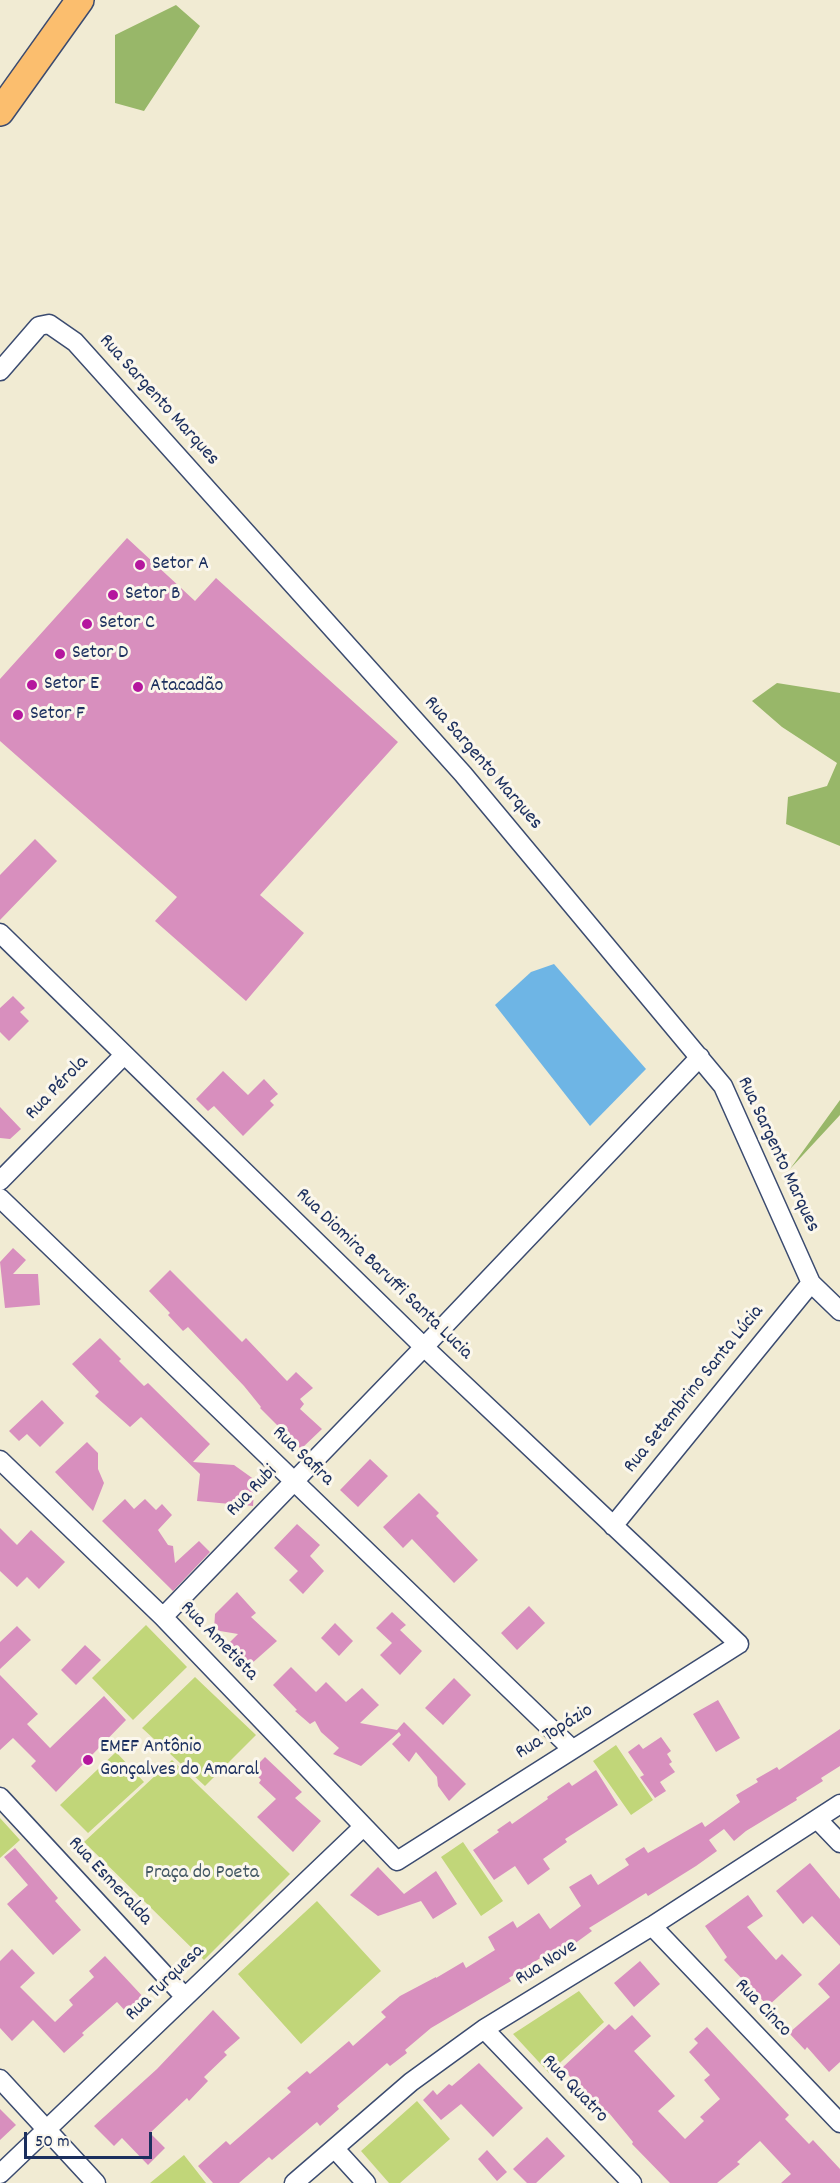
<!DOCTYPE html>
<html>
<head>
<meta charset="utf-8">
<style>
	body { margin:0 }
	#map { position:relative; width:840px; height:2183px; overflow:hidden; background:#f1ebd3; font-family:Dekko,sans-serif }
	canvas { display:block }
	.scale { position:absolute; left:24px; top:2132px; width:128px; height:27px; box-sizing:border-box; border:3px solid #1b2f5e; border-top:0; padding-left:8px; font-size:18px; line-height:21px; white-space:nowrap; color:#1b2f5e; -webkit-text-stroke:4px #fbf7ec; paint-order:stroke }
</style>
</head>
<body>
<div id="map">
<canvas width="840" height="2183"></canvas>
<div class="scale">50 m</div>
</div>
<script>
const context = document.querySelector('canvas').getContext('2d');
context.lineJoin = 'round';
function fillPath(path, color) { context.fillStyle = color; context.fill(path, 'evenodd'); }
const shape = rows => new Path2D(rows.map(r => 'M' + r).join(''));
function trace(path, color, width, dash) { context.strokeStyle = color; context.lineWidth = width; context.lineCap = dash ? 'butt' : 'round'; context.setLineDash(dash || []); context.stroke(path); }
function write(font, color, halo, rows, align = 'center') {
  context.font = font + ' Dekko,sans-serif'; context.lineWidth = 6; context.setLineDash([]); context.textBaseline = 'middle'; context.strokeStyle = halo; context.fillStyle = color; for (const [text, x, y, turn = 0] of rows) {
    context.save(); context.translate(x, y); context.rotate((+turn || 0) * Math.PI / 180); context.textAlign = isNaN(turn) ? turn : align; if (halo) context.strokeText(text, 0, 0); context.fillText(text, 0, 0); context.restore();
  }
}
const green = shape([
	[146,1625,187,1667,133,1720,92,1678],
	[195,1677,256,1735,205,1786,142,1728],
	[616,1745,653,1800,631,1815,593,1761],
	[116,1752,144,1782,88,1833,60,1805],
	[172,1760,290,1874,204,1960,84,1842],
	[0,1818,20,1840,0,1858],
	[463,1842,503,1901,481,1916,441,1857],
	[317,1901,381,1971,301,2044,238,1974],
	[579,1991,604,2022,549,2073,513,2034],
	[417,2101,450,2139,400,2183,389,2183,361,2151],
	[184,2155,206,2183,150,2183]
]);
const forest = shape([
	[176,5,200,26,144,111,115,103,115,35],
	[777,683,840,693,840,846,786,824,788,797,827,786,837,763,782,727,752,701],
	[840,1100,840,1115,790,1169]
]);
const water = shape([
	[554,964,646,1069,590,1126,495,1005,531,972]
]);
const building = shape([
	[127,538,195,601,216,578,398,742,260,895,304,933,246,1001,155,921,177,897,0,741,0,679],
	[35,839,57,861,0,920,0,875],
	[13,996,25,1008,20,1012,29,1021,9,1041,0,1032,0,1008],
	[223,1071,248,1095,264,1079,278,1094,270,1101,274,1105,243,1136,214,1106,208,1111,196,1099],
	[0,1107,21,1129,10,1139,0,1138],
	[13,1248,26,1260,13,1274,38,1274,40,1305,5,1308,0,1262],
	[170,1270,242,1342,246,1338,287,1381,296,1372,313,1388,300,1399,304,1404,300,1409,322,1429,301,1449,260,1408,261,1407,244,1386,188,1327,183,1331,168,1315,170,1313,149,1291],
	[100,1338,121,1359,119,1361,144,1386,148,1383,210,1444,193,1462,234,1465,255,1480,253,1506,197,1501,200,1474,141,1417,130,1427,95,1396,99,1392,72,1364],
	[42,1400,64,1423,40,1447,27,1434,19,1441,9,1431],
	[87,1442,98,1453,98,1469,104,1483,93,1511,55,1472],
	[370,1459,388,1476,358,1507,340,1490],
	[419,1493,439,1513,436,1516,478,1560,454,1583,412,1539,403,1548,383,1527],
	[125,1499,134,1509,145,1499,156,1510,162,1504,172,1515,158,1530,168,1545,173,1546,175,1563,199,1541,210,1552,173,1591,102,1521],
	[297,1524,320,1545,310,1556,324,1571,303,1594,289,1580,298,1571,274,1548],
	[0,1528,17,1545,31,1530,65,1562,39,1589,27,1577,17,1587,0,1571],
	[237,1592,256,1613,251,1617,277,1641,250,1665,228,1644,238,1634,214,1630,215,1614],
	[529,1606,545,1623,517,1650,501,1633],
	[392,1612,406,1625,400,1630,422,1651,400,1675,380,1655,392,1643,376,1628],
	[335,1623,353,1641,339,1656,321,1638],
	[17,1626,31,1640,0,1669,0,1642],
	[85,1645,101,1660,76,1685,61,1670],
	[291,1667,316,1692,326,1682,346,1702,362,1688,379,1705,360,1723,397,1730,404,1722,466,1784,449,1801,438,1786,437,1777,416,1752,409,1762,392,1744,401,1735,399,1732,361,1766,333,1754,339,1748,321,1732,315,1721,310,1724,295,1711,297,1710,273,1685],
	[0,1675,38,1714,27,1724,50,1748,104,1696,126,1720,56,1792,31,1766,36,1761,13,1738,0,1750],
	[454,1678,471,1695,443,1725,425,1708],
	[718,1700,740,1738,716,1752,693,1714],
	[840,1729,840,1766,821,1778,823,1781,796,1798,797,1800,746,1831,734,1841,724,1829,709,1840,717,1851,696,1866,648,1896,646,1893,589,1928,592,1931,570,1947,568,1945,544,1961,542,1957,509,1978,511,1981,431,2028,405,2050,407,2053,390,2066,387,2063,337,2106,339,2109,320,2126,317,2122,272,2160,269,2157,239,2183,213,2183,198,2166,226,2141,230,2145,291,2092,287,2088,307,2071,310,2074,349,2041,353,2046,386,2017,381,2012,400,1996,436,1977,436,1978,463,1962,466,1968,495,1950,488,1937,513,1921,517,1928,539,1913,550,1929,581,1906,569,1887,591,1874,598,1885,629,1865,625,1859,644,1847,648,1853,702,1822,705,1827,740,1802,736,1795,758,1782,756,1779,777,1767,779,1770],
	[661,1737,671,1751,667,1754,672,1762,669,1764,675,1772,660,1782,666,1791,655,1798,640,1777,644,1775,628,1752,639,1744,643,1749],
	[265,1757,302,1792,295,1798,321,1821,293,1852,257,1817,276,1799,259,1783,261,1780,252,1770],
	[596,1770,618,1805,565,1839,567,1842,543,1859,550,1869,528,1885,515,1866,494,1880,473,1850,499,1832,497,1830,510,1821,512,1824,548,1799,547,1797,569,1782,572,1786],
	[15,1848,58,1898,55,1901,81,1930,53,1955,7,1904,28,1885,4,1857],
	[810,1863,840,1899,840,1946,812,1916,803,1924,776,1891],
	[378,1867,404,1894,436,1871,457,1904,433,1919,421,1901,378,1916,350,1895],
	[748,1895,763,1916,747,1927,776,1960,782,1954,802,1975,768,2006,724,1960,727,1957,705,1926],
	[12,1949,35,1973,20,1987,55,2022,73,2005,69,2000,94,1977,89,1971,105,1956,146,2000,129,2015,117,2002,82,2033,84,2035,64,2053,33,2020,12,2041,0,2028,0,1961],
	[640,1961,660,1984,634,2007,614,1983],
	[840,1963,840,2062,829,2072,807,2047,805,2050,789,2033,830,1997,818,1984],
	[213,2010,240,2038,224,2052,227,2055,204,2077,208,2081,189,2101,187,2098,150,2133,165,2148,148,2165,122,2138,114,2146,94,2126,157,2069],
	[632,2015,651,2036,634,2051,675,2096,658,2111,685,2139,704,2121,700,2117,720,2099,704,2080,710,2075,689,2052,698,2043,694,2039,707,2027,789,2115,785,2119,809,2144,813,2140,840,2169,840,2183,781,2183,791,2174,760,2141,737,2162,740,2164,717,2183,670,2183,632,2144,633,2142,609,2113,607,2116,562,2068,609,2024,615,2030],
	[479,2063,523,2108,493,2137,461,2104,441,2120,423,2100,433,2090,437,2095,449,2084,452,2086],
	[0,2109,16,2125,0,2140],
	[547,2137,565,2156,536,2183,527,2183,513,2169],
	[487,2150,507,2172,497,2181,478,2159]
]);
const minor = shape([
	[0,371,39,326,49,324,75,342,463,774,723,1086,811,1283,840,1311],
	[0,933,424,1347,739,1644,397,1861,163,1617,0,1460],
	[0,1181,124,1055],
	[0,1198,572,1749],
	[613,1526,811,1283],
	[163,1617,424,1347,700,1057],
	[0,1797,185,1997],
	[817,1819,840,1843],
	[652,1926,840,2123],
	[484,2029,632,2183],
	[0,2079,96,2183],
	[335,2149,366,2183],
	[0,2174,363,1827],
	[294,2183,411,2082,484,2029,652,1926,840,1804]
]);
const highway = shape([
	[0,112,80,0]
]);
const markers = [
	[140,565,6,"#b5179e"],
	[113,595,6,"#b5179e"],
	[87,624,6,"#b5179e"],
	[60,654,6,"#b5179e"],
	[32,685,6,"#b5179e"],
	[138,687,6,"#b5179e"],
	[18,715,6,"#b5179e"],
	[88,1760,6,"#b5179e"]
];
const streetNames = [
	["Rua Sargento Marques",158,401,48],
	["Rua Sargento Marques",482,764,49],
	["Rua Pérola",58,1089,-46],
	["Rua Sargento Marques",777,1155,65],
	["Rua Diomira Baruffi Santa Lucia",383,1275,44],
	["Rua Setembrino Santa Lúcia",695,1390,-51],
	["Rua Safira",302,1457,44],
	["Rua Rubi",253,1492,-46],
	["Rua Ametista",218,1642,46],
	["Rua Topázio",555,1733,-32],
	["Rua Esmeralda",109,1882,47],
	["Rua Nove",547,1964,-32],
	["Rua Turquesa",166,1984,-44],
	["Rua Cinco",762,2009,46],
	["Rua Quatro",574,2090,46]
];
const poiNames = [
	["Setor A",152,565],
	["Setor B",125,595],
	["Setor C",99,624],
	["Setor D",72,654],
	["Setor E",44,685],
	["Atacadão",150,687],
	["Setor F",30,715],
	["EMEF Antônio",100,1748],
	["Gonçalves do Amaral",100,1771]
];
const parkNames = [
	["Praça do Poeta",202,1874]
];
fillPath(green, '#c1d679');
fillPath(forest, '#98b769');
fillPath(water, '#6eb5e5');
fillPath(building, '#d88fbe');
trace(minor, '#3b4b70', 21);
trace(highway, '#3b4b70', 30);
trace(minor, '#fff', 18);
trace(highway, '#fbbe6e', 27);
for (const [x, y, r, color] of markers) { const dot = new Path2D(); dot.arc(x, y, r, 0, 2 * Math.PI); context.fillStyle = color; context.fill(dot); trace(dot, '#fbf7ec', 2); }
write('20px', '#1b2f5e', '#fbf7ec', streetNames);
write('20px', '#1b2f5e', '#fbf7ec', poiNames, 'left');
write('20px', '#445965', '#fbf7ec', parkNames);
</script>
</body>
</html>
